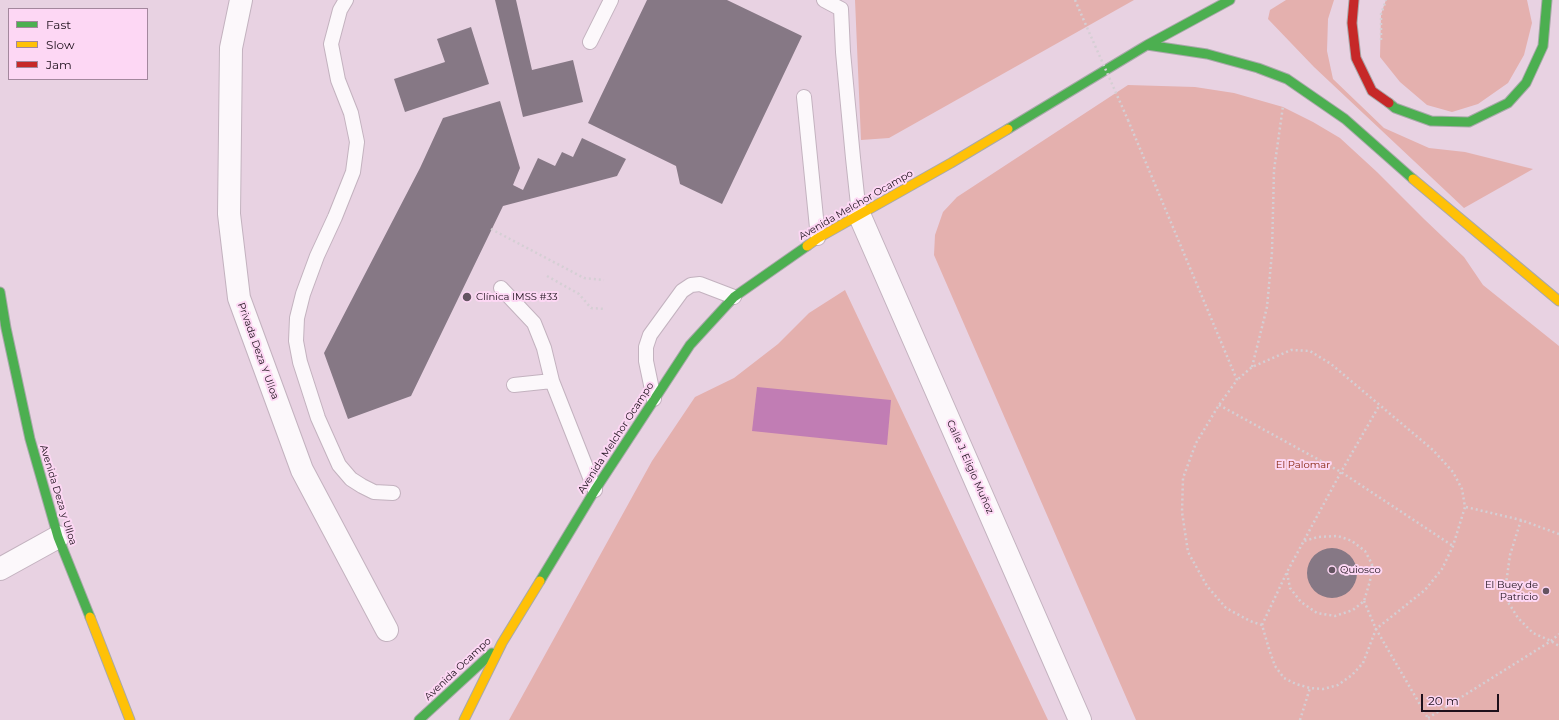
<!DOCTYPE html>
<html>
<head>
<meta charset="utf-8">
<style>
	body { margin:0 }
	#map { position:relative; width:1559px; height:720px; overflow:hidden; background:#e8d2e2; font-family:Montserrat,sans-serif }
	canvas { display:block }
	.legend { position:absolute; left:8px; top:8px; width:140px; height:72px; box-sizing:border-box; background:#fdd7f4; border:1px solid #a3879d; margin:0; padding:5px 7px; list-style:none; font-size:12px; color:#1d101b }
	.legend li { display:flex; align-items:center; gap:8px; height:20px }
	.legend b { width:20px; border:1px solid #a3879d }
	.scale { position:absolute; left:1421px; top:694px; width:78px; height:18px; box-sizing:border-box; border:2px solid #1d101b; border-top:0; padding-left:5px; font-size:12px; line-height:14px; white-space:nowrap; color:#1d101b; -webkit-text-stroke:3px #fdd7f4; paint-order:stroke }
</style>
</head>
<body>
<div id="map">
<canvas width="1559" height="720"></canvas>
<ul class="legend">
<li><b style="height:5px;background:#4caf50"></b>Fast</li>
<li><b style="height:5px;background:#ffc107"></b>Slow</li>
<li><b style="height:5px;background:#c62828"></b>Jam</li>
</ul>
<div class="scale">20 m</div>
</div>
<script>
const context = document.querySelector('canvas').getContext('2d');
context.lineJoin = 'round';
function fillPath(path, color) { context.fillStyle = color; context.fill(path, 'evenodd'); }
const shape = rows => new Path2D(rows.map(r => 'M' + r).join(''));
function trace(path, color, width, dash) { context.strokeStyle = color; context.lineWidth = width; context.lineCap = dash ? 'butt' : 'round'; context.setLineDash(dash || []); context.stroke(path); }
function write(font, color, halo, rows, align = 'center') {
  context.font = font + ' Montserrat,sans-serif'; context.lineWidth = 4; context.setLineDash([]); context.textBaseline = 'middle'; context.strokeStyle = halo; context.fillStyle = color; for (const [text, x, y, turn = 0] of rows) {
    context.save(); context.translate(x, y); context.rotate((+turn || 0) * Math.PI / 180); context.textAlign = isNaN(turn) ? turn : align; if (halo) context.strokeText(text, 0, 0); context.fillText(text, 0, 0); context.restore();
  }
}
const green = shape([
	[855,0,1134,0,889,138,861,140],
	[1286,0,1334,0,1328,19,1327,51,1333,79,1384,128,1429,148,1465,152,1533,169,1464,208,1314,67,1268,19,1270,10],
	[1386,0,1527,0,1532,23,1524,55,1508,83,1478,104,1452,112,1427,105,1400,82,1380,57,1381,14],
	[1128,85,1195,87,1234,93,1283,107,1313,122,1340,138,1377,172,1424,219,1464,257,1483,285,1559,346,1559,720,1136,720,934,255,935,235,943,212,957,197],
	[845,290,1048,720,509,720,652,461,695,397,734,378,778,344,809,313]
]);
const water = shape([
	[757,387,891,400,887,445,752,431]
]);
const building = shape([
	[495,0,516,0,532,70,573,60,583,102,523,117],
	[647,0,727,0,802,36,722,204,680,184,676,166,588,123],
	[471,27,489,84,405,112,394,79,445,62,437,39],
	[500,101,520,168,513,185,523,190,538,158,555,166,562,152,573,157,582,138,626,159,617,176,503,206,411,396,348,419,324,353,420,168,443,118],
	'1307 573a25 25 0 1 1 50 0a25 25 0 1 1-50 0Z'
]);
const path = shape([
	[1075,0,1085,23],
	[1381,40,1381,14,1386,0],
	[1128,120,1237,380,1219,405,1196,443,1183,478,1182,512,1188,552,1207,586,1226,608,1250,621,1262,625,1269,649,1275,666,1284,678,1296,684,1310,688,1323,689,1338,685,1352,675,1363,663,1376,629,1425,590,1442,569,1453,546,1465,507,1462,489,1453,472,1433,450,1331,364,1310,351,1291,350,1252,367,1237,380],
	[491,229,584,278,604,280],
	[547,276,579,294,591,308,605,309],
	[1252,367,1267,307,1272,252,1274,170,1283,106],
	[1219,405,1341,472,1453,546],
	[1466,507,1521,520,1559,534],
	[1521,520,1510,555,1506,584,1508,602,1518,618,1533,633,1551,641,1559,646],
	[1287,573,1290,588,1301,602,1317,613,1335,616,1353,610,1364,601,1370,581,1372,564,1365,551,1352,541,1338,536,1318,537,1304,541],
	[1364,601,1376,629,1429,720],
	[1262,625,1287,572,1341,472,1379,406],
	[1428,718,1551,641,1559,634],
	[1300,720,1310,688]
]);
const lane = shape([
	[346,0,340,10,331,44,338,80,351,113,357,142,353,172,335,217,317,256,303,294,297,318,296,341,300,362,318,418,339,465,351,479,362,486,374,492,393,493],
	[824,0,841,9,843,52,853,158,859,214],
	[590,42,611,0],
	[804,97,818,238],
	[501,288,534,323,544,348,552,381,595,490],
	[514,385,552,381],
	[654,399,646,361,646,347,650,335,682,291,691,285,700,284,734,297]
]);
const street = shape([
	[241,0,231,48,229,214,239,298,302,470,387,630],
	[859,214,1080,720],
	[0,569,58,537]
]);
const fast = shape([
	[1147,45,1207,54,1258,68,1287,79,1345,119,1413,179],
	[1389,103,1395,108,1431,121,1469,122,1508,103,1526,83,1543,46,1547,0],
	[1008,129,1147,45,1230,0],
	[0,292,6,328,30,439,58,537,90,617],
	[540,581,595,490,690,345,734,297,807,246],
	[419,720,492,653]
]);
const slow = shape([
	[1413,179,1559,301],
	[807,246,818,238,951,163,1008,129],
	[90,617,130,720],
	[464,720,502,643,540,581]
]);
const jam = shape([
	[1354,0,1352,23,1356,58,1372,91,1389,103]
]);
const pathBridge = shape([
	[1085,23,1128,120]
]);
const markers = [
	[467,297,5,"#645461"],
	[1332,570,4,"#645461"],
	[1546,591,4,"#645461"]
];
const streetNames = [
	["Avenida Melchor Ocampo",856,205,-30],
	["Privada Deza Y Ulloa",258,351,70],
	["Avenida Melchor Ocampo",616,438,-57],
	["Calle J. Eligio Muñoz",970,467,66],
	["Avenida Deza y Ulloa",58,495,73],
	["Avenida Ocampo",458,669,-43]
];
const poiNames = [
	["Clínica IMSS #33",476,297],
	["Quiosco",1340,570],
	["El Buey de",1538,585,"right"],
	["Patricio",1538,597,"right"]
];
const parkNames = [
	["El Palomar",1303,465]
];
fillPath(green, '#e4b0ae');
fillPath(water, '#c17db4');
fillPath(building, '#867885');
trace(lane, '#c3b2bf', 16);
trace(street, '#c3b2bf', 24);
trace(fast, '#a8a8a9', 11);
trace(slow, '#a8a8a9', 11);
trace(jam, '#a8a8a9', 11);
trace(path, '#d5cfd4', 2.5, [2, 3]);
trace(lane, '#fcf8fb', 14);
trace(street, '#fcf8fb', 22);
trace(fast, '#4caf50', 9);
trace(slow, '#ffc107', 9);
trace(jam, '#c62828', 9);
trace(pathBridge, '#d5cfd4', 2.5, [2, 3]);
for (const [x, y, r, color] of markers) { const dot = new Path2D(); dot.arc(x, y, r, 0, 2 * Math.PI); context.fillStyle = color; context.fill(dot); trace(dot, '#fdd7f4', 1.5); }
write('10px', '#1d101b', '#fdd7f4', streetNames);
write('10px', '#1d101b', '#fdd7f4', poiNames, 'left');
write('10px', '#801c02', '#fdd7f4', parkNames);
</script>
</body>
</html>
